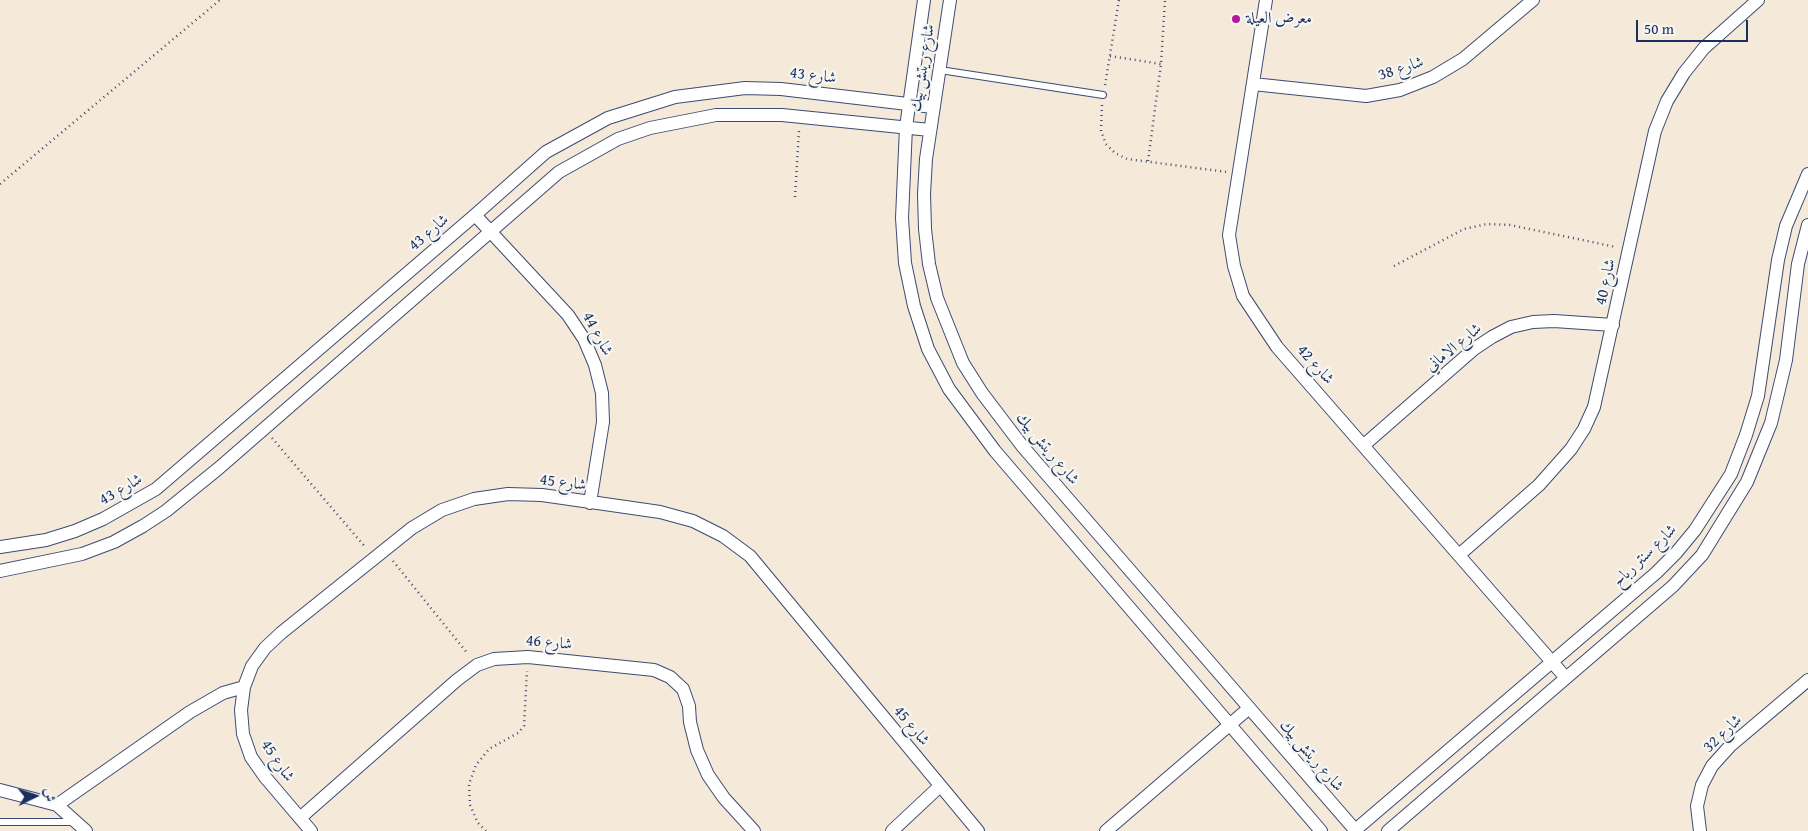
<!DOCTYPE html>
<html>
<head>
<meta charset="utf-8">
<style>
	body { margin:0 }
	#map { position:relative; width:1808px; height:831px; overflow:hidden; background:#f5e9da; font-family:"Gentium Book Plus",Amiri,serif }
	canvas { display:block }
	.north { position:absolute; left:10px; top:771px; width:50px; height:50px; -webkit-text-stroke:4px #f6f6f2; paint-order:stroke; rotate:86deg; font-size:14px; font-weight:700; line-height:20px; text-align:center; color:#1b2f5e }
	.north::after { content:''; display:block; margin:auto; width:18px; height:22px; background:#1b2f5e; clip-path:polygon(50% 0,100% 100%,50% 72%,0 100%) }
	.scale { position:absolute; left:1636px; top:20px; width:112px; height:22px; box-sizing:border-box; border:2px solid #1b2f5e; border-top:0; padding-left:6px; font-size:15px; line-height:18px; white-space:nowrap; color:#1b2f5e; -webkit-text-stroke:4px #f6f6f2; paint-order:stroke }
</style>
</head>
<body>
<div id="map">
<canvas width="1808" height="831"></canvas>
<div class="north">ش</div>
<div class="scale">50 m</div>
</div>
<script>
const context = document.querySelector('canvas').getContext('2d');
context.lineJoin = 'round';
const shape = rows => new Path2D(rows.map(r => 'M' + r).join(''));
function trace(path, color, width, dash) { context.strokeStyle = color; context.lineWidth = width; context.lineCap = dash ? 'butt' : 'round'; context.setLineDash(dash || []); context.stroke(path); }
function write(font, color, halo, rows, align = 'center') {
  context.font = font + ' "Gentium Book Plus",Amiri,serif'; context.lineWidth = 4.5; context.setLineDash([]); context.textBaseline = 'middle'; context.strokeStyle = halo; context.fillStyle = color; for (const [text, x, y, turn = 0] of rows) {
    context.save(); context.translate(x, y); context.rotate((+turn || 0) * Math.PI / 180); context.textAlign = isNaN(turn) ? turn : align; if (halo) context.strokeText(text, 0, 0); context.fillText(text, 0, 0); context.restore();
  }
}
const path = shape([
	[1110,56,1161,64],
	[1105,85,1119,0],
	[1102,105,1101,131,1106,144,1115,153,1127,159,1227,172],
	[1148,161,1161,64,1165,0],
	[0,184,220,0],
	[795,197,799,130],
	[1394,266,1464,229,1487,224,1510,225,1616,247],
	[272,438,366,548],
	[393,561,468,654],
	[486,831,478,823,470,805,469,784,476,765,489,749,518,733,524,726,527,671]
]);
const service = shape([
	[940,70,1103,95],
	[0,822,74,822]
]);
const minor = shape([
	[924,0,906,127,902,218,905,263,914,306,928,349,949,389,995,451,1321,831],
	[950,0,926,159,924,194,925,229,929,264,937,298,963,363,982,393,1023,447,1356,831],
	[1266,0,1229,235,1234,266,1243,296,1277,347,1566,678],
	[1253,84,1366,96,1400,90,1433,77,1463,59,1533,0],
	[475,215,568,315,584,339,595,365,602,393,603,422,590,503],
	[1364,445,1474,349,1492,337,1511,327,1533,322,1554,321,1613,325],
	[0,547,46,540,75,531,103,519,156,489,475,215,546,152,608,118,675,97,745,88,781,89,933,107],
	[1459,555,1539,485,1571,449,1584,429,1594,407,1655,131,1667,101,1684,73,1704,48,1758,0],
	[0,571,82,554,114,542,143,526,166,511,219,468,559,172,618,139,650,128,716,115,782,115,930,130],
	[0,790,57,805,86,831],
	[57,805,190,712,223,693,244,687],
	[300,818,457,680,477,665,494,659,528,657,654,670,670,677,683,689,689,706,690,722,697,750,708,775,724,798,754,831],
	[311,831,265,777,251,757,243,734,241,710,244,687,252,666,265,648,281,633,412,528,442,510,474,499,508,494,542,495,660,512,693,521,723,536,750,556,978,831],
	[892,831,940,786],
	[1106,831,1248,709],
	[1354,831,1656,573,1676,553,1695,530,1731,474,1746,435,1758,396,1778,260,1786,226,1808,174],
	[1388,831,1673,586,1702,555,1747,482,1771,423,1786,360,1798,264,1808,225],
	[1700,831,1697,806,1702,785,1712,766,1730,746,1808,680]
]);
const markers = [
	[1236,19,5,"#b5179e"]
];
const poiNames = [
	["معرض العيلة",1246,19]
];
const streetNames = [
	["شارع ريتش بيك",923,68,-81],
	["شارع 38",1401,69,-18],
	["شارع 43",813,76,7],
	["شارع 43",429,233,-41],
	["شارع 40",1606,282,-78],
	["شارع 44",597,334,62],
	["شارع الاماني",1454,348,-39],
	["شارع 42",1315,365,48],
	["شارع ريتش بيك",1047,449,50],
	["شارع 45",563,483,7],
	["شارع 43",121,490,-30],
	["شارع سنتر رباح",1645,556,-44],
	["شارع 46",549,643,5],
	["شارع 45",911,726,50],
	["شارع 32",1723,734,-44],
	["شارع ريتش بيك",1311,756,49],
	["شارع 45",277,761,56]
];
trace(service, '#3c4b71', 8);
trace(minor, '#3c4b71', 14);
trace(path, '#3c4b71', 2.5, [1, 4]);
trace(service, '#fff', 6);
trace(minor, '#fff', 12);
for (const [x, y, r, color] of markers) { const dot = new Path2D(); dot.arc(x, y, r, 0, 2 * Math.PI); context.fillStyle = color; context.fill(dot); trace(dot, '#f6f6f2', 2); }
write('16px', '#1b2f5e', '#f6f6f2', poiNames, 'left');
write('16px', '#1b2f5e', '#f6f6f2', streetNames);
</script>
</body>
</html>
